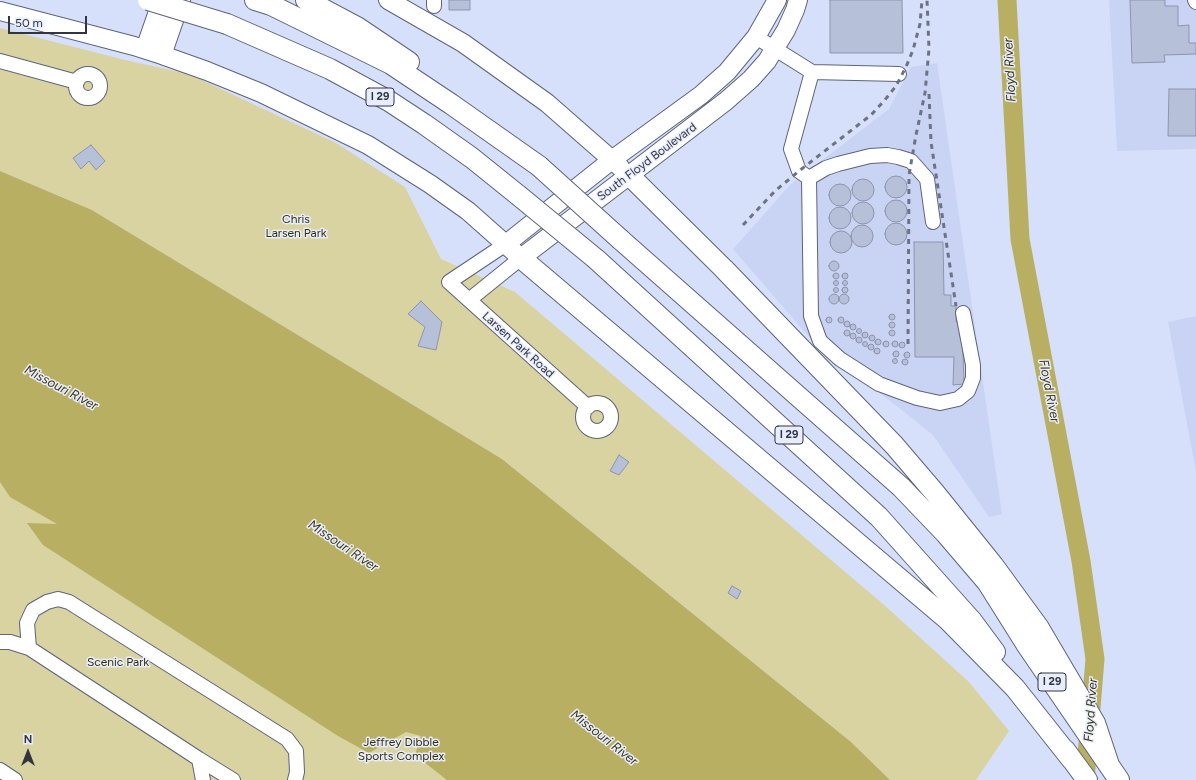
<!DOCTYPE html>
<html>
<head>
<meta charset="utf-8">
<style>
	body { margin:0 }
	#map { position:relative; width:1196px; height:780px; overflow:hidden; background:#d7e0fa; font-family:Figtree,sans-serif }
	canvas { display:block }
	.north { position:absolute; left:8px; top:732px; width:40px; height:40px; -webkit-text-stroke:3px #e8edfd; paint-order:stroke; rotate:0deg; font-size:11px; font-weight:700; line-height:16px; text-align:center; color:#32353f }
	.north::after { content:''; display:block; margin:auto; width:14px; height:18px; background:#32353f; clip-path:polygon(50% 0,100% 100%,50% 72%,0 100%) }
	.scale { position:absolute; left:8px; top:16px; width:79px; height:18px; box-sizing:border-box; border:2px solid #32353f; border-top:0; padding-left:5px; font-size:12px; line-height:14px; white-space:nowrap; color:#32353f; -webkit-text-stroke:3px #e8edfd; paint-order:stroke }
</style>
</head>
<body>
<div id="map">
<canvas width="1196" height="780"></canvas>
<div class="north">N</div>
<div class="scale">50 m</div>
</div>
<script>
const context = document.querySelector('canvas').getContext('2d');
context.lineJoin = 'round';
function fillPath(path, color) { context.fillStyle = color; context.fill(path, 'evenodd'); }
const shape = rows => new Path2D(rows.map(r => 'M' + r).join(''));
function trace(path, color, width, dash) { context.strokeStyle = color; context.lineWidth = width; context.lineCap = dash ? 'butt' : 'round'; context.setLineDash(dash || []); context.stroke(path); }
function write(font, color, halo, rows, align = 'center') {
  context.font = font + ' Figtree,sans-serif'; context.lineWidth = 3; context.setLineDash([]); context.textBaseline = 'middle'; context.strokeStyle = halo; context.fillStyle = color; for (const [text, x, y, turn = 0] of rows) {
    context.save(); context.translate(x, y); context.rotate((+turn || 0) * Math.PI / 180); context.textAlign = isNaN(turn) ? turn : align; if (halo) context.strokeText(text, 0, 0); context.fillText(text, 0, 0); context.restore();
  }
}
const built = shape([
	[1109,0,1196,0,1196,149,1117,151],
	[937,63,1002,514,989,517,933,435,860,377,828,359,733,249,790,185,889,109,911,67],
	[1196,316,1196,472,1168,322]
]);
const green = shape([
	[0,28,125,60,189,74,336,143,405,187,441,259,515,292,883,604,969,682,1009,731,976,780,890,780,851,742,502,459,92,210,0,171],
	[0,441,504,780,0,780]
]);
const water = shape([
	[0,171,92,210,502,459,851,742,890,780,447,780,415,755,421,736,406,732,369,753,338,736,43,545,27,523,57,524,10,497,0,482]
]);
const river = shape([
	[1007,0,1020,239,1081,561,1095,659,1085,780]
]);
const building = shape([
	[449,0,470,0,470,10,449,10,449,0],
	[830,0,902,0,903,53,830,53,830,0],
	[1130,0,1165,0,1165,6,1178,6,1178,26,1189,25,1189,43,1196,43,1196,54,1164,55,1165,62,1132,63,1130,0],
	[1169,89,1196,89,1196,136,1168,136,1169,89],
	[91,145,105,161,96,170,89,161,81,169,73,158,91,145],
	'885 187a11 11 0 1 1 22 0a11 11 0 1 1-22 0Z',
	'852 190a11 11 0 1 1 22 0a11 11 0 1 1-22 0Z',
	'829 195a11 11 0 1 1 22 0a11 11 0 1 1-22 0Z',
	'885 211a11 11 0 1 1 22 0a11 11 0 1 1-22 0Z',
	'852 213a11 11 0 1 1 22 0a11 11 0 1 1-22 0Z',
	'829 218a11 11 0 1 1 22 0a11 11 0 1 1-22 0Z',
	'885 234a11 11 0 1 1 22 0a11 11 0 1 1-22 0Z',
	'851 236a11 11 0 1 1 22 0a11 11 0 1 1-22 0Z',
	'830 242a11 11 0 1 1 22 0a11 11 0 1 1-22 0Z',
	[914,242,943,242,944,295,951,295,951,306,956,306,956,322,962,322,964,384,953,385,954,357,915,357,914,242],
	'829 266a5 5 0 1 1 10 0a5 5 0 1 1-10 0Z',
	'842 276a3 3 0 1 1 6 0a3 3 0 1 1-6 0Z',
	'833 276a3 3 0 1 1 6 0a3 3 0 1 1-6 0Z',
	'842.5 283a2.5 2.5 0 1 1 5 0a2.5 2.5 0 1 1-5 0Z',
	'833.5 283a2.5 2.5 0 1 1 5 0a2.5 2.5 0 1 1-5 0Z',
	'842 290a3 3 0 1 1 6 0a3 3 0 1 1-6 0Z',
	'833.5 290a2.5 2.5 0 1 1 5 0a2.5 2.5 0 1 1-5 0Z',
	'829 299a5 5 0 1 1 10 0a5 5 0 1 1-10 0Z',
	'839 299a5 5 0 1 1 10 0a5 5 0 1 1-10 0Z',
	[421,301,442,322,436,350,418,346,425,327,408,314,421,301],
	'889 317a3 3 0 1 1 6 0a3 3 0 1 1-6 0Z',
	'838 320a3 3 0 1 1 6 0a3 3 0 1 1-6 0Z',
	'826 320a3 3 0 1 1 6 0a3 3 0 1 1-6 0Z',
	'844 324a3 3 0 1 1 6 0a3 3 0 1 1-6 0Z',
	'889 325a3 3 0 1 1 6 0a3 3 0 1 1-6 0Z',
	'850 327a3 3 0 1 1 6 0a3 3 0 1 1-6 0Z',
	'856.5 331a2.5 2.5 0 1 1 5 0a2.5 2.5 0 1 1-5 0Z',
	'844 333a3 3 0 1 1 6 0a3 3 0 1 1-6 0Z',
	'889 333a3 3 0 1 1 6 0a3 3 0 1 1-6 0Z',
	'862 335a3 3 0 1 1 6 0a3 3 0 1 1-6 0Z',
	'850 336a3 3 0 1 1 6 0a3 3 0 1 1-6 0Z',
	'869 338a3 3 0 1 1 6 0a3 3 0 1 1-6 0Z',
	'856 340a3 3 0 1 1 6 0a3 3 0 1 1-6 0Z',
	'875 342a3 3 0 1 1 6 0a3 3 0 1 1-6 0Z',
	'883 344a3 3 0 1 1 6 0a3 3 0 1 1-6 0Z',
	'892 344a3 3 0 1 1 6 0a3 3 0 1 1-6 0Z',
	'862.5 344a2.5 2.5 0 1 1 5 0a2.5 2.5 0 1 1-5 0Z',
	'899 345a3 3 0 1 1 6 0a3 3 0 1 1-6 0Z',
	'868 347a3 3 0 1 1 6 0a3 3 0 1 1-6 0Z',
	'874 351a3 3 0 1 1 6 0a3 3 0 1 1-6 0Z',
	'893 354a3 3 0 1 1 6 0a3 3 0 1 1-6 0Z',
	'904 355a3 3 0 1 1 6 0a3 3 0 1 1-6 0Z',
	'892.5 361a2.5 2.5 0 1 1 5 0a2.5 2.5 0 1 1-5 0Z',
	'902 362a3 3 0 1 1 6 0a3 3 0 1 1-6 0Z',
	[619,455,629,462,619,475,610,471,619,455],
	[732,586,741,591,737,599,728,593,732,586]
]);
const minor = shape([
	[434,0,434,6],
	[1195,0,1196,2],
	[756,37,812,72,899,74],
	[0,61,77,82],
	[812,72,791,149,799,171,809,178,826,168,838,164,870,156,887,155,898,157,911,161,927,179,933,222],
	'76 86a12 12 0 1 1 24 0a12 12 0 1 1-24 0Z',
	[809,178,811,316,820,341,840,359,879,384,917,398,940,403,958,399,968,391,973,378,973,365,963,313],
	[506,244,449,282,588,407],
	[469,300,521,258],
	'583 417a14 14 0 1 1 28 0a14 14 0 1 1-28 0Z',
	[0,642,10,642,29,648,199,759,203,780],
	[29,648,27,623,33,610,47,602,58,599,69,602,287,739,296,751,297,772,295,780],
	[199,759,233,780],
	[0,770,15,780]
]);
const major = shape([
	[388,0,463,43,547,103,620,167],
	[0,11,134,46,162,55,207,71,261,93,368,145,430,184,468,211,521,258,726,101,751,79,767,61,786,30,795,10,798,0],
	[145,49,162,0],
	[162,55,181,0],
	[506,244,613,159,701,95,727,72,756,37,777,0]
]);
const highway = shape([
	[255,0,271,5,391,64,451,104,539,166],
	[306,0,357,27,409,62],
	[227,24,330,69,389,101,424,124,472,158,518,195],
	[630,176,724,269,894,445,935,493,993,565,1039,628,1095,723,1109,765],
	[621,240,901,487,946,534,987,582,1026,644,1119,780],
	[521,258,947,619,1015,688,1072,760],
	[596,259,879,517,972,621,995,652],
	[1065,750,1087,780]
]);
const rail = shape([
	[929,94,931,142,956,306],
	[743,225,775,191,799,171,871,115,884,101,896,86,906,67,913,50,920,24,922,0],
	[908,344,909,175,916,135,925,93,929,49,927,0]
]);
const highwayBridge = shape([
	[148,0,227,24],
	[539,166,621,240],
	[518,195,596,259]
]);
const shields = [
	[380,97,28],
	[789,435,28],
	[1052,682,28]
];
const shieldNames = [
	["I 29",380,97],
	["I 29",789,435],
	["I 29",1052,682]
];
const streetNames = [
	["South Floyd Boulevard",647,162,-37],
	["Larsen Park Road",518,345,42]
];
const parkNames = [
	["Chris",296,219],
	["Larsen Park",296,233],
	["Scenic Park",118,662],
	["Jeffrey Dibble",401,742],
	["Sports Complex",401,756]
];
const waterNames = [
	["Floyd River",1010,70,-93],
	["Missouri River",61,388,28],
	["Floyd River",1049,391,79],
	["Missouri River",343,546,34],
	["Floyd River",1091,710,-86],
	["Missouri River",604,738,38]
];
fillPath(built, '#c9d4f5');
fillPath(green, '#d8d3a1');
fillPath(water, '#b8af63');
trace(river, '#b8af63', 19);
fillPath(building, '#b7c0d9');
trace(building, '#8d95ad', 1);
trace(minor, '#5d647b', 16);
trace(major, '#5d647b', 20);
trace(highway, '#5d647b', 22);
trace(minor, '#fff', 14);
trace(major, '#fff', 18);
trace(highway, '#fff', 20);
trace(rail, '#6d7382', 3, [5, 5]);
trace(highwayBridge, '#5d647b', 22, []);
trace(highwayBridge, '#fff', 20);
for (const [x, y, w] of shields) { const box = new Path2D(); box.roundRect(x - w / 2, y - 9, w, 18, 3); context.fillStyle = '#e8edfd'; context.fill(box); trace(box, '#32353f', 1); }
write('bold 11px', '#32353f', null, shieldNames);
write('12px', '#32353f', '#e8edfd', streetNames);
write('12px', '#332f0d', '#e8edfd', parkNames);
write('italic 13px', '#3b3715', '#e8edfd', waterNames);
</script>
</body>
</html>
